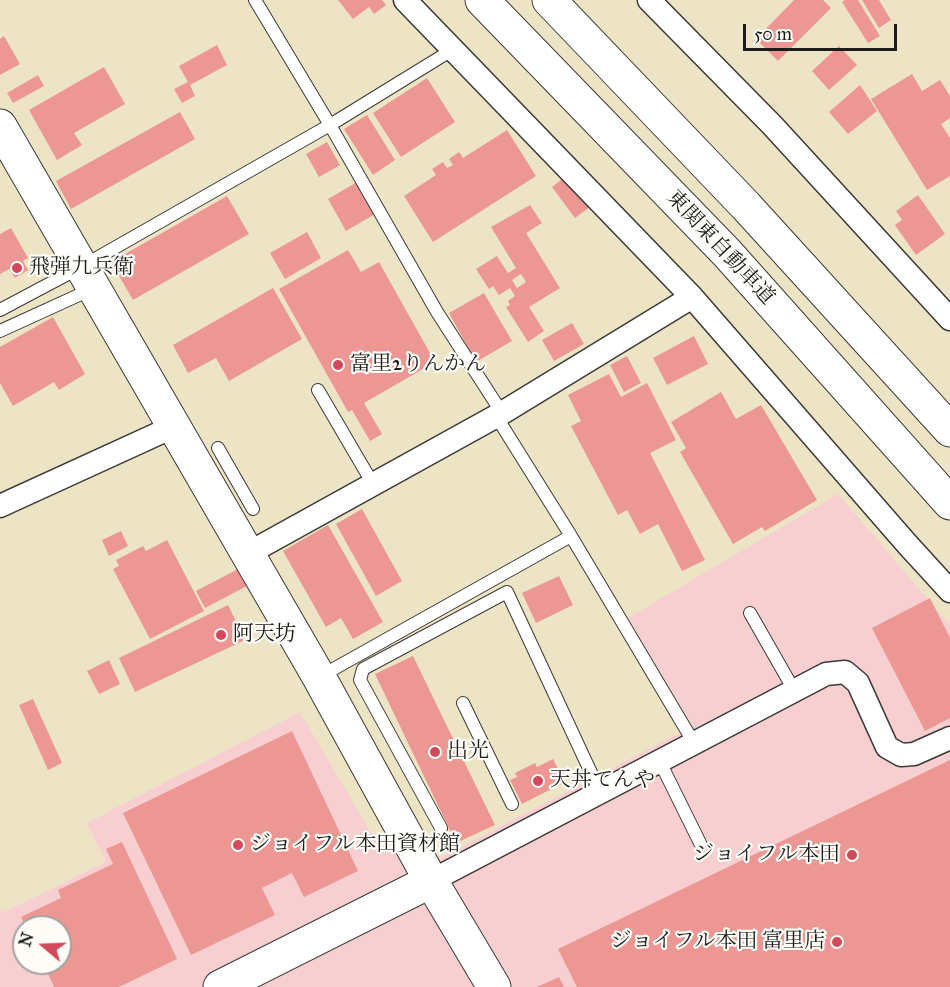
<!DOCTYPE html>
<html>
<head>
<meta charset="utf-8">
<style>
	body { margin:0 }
	#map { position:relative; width:950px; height:987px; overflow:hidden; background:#ede4c6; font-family:"IM FELL Great Primer",serif }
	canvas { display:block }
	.north { position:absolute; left:12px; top:915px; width:60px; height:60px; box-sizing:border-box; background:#fdfcf7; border:2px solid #a3a29f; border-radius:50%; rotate:289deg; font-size:16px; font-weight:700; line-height:24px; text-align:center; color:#1c1c1c }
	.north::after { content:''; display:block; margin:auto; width:21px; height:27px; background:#d1495b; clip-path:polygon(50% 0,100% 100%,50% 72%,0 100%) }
	.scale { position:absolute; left:743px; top:24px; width:154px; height:27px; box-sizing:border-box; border:3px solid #1c1c1c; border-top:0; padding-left:8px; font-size:18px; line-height:21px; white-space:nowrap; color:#1c1c1c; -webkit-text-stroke:4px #fdfcf7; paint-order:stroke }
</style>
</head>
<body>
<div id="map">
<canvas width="950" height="987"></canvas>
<div class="north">N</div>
<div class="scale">50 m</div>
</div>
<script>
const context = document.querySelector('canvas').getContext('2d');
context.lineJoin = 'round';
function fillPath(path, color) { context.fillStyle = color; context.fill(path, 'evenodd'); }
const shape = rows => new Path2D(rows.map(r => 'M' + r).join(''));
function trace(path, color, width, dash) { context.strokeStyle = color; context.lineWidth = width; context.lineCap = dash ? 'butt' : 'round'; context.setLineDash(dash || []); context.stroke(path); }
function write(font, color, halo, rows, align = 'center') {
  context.font = font + ' "IM FELL Great Primer","Noto Serif JP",serif'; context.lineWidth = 4.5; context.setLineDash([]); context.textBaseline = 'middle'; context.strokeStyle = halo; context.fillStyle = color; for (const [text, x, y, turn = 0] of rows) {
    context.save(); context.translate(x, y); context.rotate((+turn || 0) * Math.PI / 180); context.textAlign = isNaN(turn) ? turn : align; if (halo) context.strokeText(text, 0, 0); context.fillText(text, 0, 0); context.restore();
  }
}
const built = shape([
	[838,494,950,625,950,987,0,987,0,910,2,913,106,862,87,823,300,712,378,844,442,857,693,726,628,618],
	[24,927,60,927,60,963,24,963]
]);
const building = shape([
	[338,0,382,0,386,5,374,14,369,7,353,19],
	[794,0,823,0,831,8,778,61,756,39],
	[845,0,858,0,880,36,868,43,842,2],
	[862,0,879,0,891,20,879,28],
	[4,36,20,64,0,75,0,39],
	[217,45,227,65,190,85,195,96,182,103,174,89,188,82,179,66],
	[839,46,857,65,829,90,812,71],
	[104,67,125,104,74,133,82,145,57,160,29,110],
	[912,74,922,91,940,80,950,96,950,118,941,124,950,138,950,176,927,190,871,99],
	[38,75,44,86,13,103,7,93],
	[427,78,455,122,401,157,373,113],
	[860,85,877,111,848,134,829,112],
	[180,112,195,139,71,209,56,181],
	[367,115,395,160,373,175,344,129],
	[507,130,536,176,433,242,404,196,436,175,432,169,443,162,447,168,453,165,449,159,459,152,463,158],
	[327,142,340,165,319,177,306,154],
	[566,176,590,207,575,218,552,187],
	[357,182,375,214,346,231,328,199],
	[918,195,945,234,916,255,895,225,902,220,896,211],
	[227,196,249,234,133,300,111,262],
	[530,205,542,223,526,233,560,288,529,307,544,331,528,342,506,307,510,305,508,301,515,296,510,288,499,295,493,286,489,289,476,269,497,256,508,273,516,268,491,227],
	[521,274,526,282,517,288,512,280],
	[11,228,28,258,23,261,28,270,15,278,9,269,0,274,0,234],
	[307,232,321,258,285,279,270,253],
	[348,250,361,272,379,262,435,362,364,403,382,434,370,441,352,410,348,412,279,289],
	[273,288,302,339,229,381,216,358,188,373,173,345],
	[484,293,512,341,476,362,449,313],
	[53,317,85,374,59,390,54,382,13,406,0,383,0,347],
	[572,323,584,344,554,361,542,340],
	[694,336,708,364,667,385,653,358],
	[627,356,641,383,624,392,610,365],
	[609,374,621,397,647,383,676,440,650,453,705,560,682,571,658,524,640,534,627,510,618,515,571,426,581,421,568,395],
	[721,392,736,419,761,405,817,500,765,531,762,527,733,544,680,452,686,448,671,422],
	[362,509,402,581,376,596,336,524],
	[328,525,383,622,353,639,341,618,326,627,283,551],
	[121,531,128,546,109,556,102,540],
	[167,540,204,611,150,639,113,569,119,566,116,560,143,546,146,551],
	[238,569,247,586,205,608,196,591],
	[559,576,573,605,536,623,522,593],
	[930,598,950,638,950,718,925,731,872,628],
	[228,605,245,640,135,692,119,658],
	[413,656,495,825,456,843,375,674],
	[109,660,120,684,99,694,87,671],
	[33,699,62,763,48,770,19,705],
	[292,731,358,871,304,897,292,873,262,888,275,915,191,955,123,813],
	[553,759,565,782,522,804,510,780,517,777,515,773,535,763,537,767],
	[950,760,950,987,577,987,558,949],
	[122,842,177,959,119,987,54,987,43,963,60,963,60,927,26,927,21,917,61,898,58,890,113,864,106,849],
	[559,977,564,987,537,987]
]);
const lane = shape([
	[255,0,330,125,437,312,502,413],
	[0,310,81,267,330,125,452,50],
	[0,331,92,289],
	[318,390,373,484],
	[496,416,571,536,694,743],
	[218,448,253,509],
	[750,613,794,690],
	[321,676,571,536],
	[463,703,512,804],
	[659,760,700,843],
	[441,828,360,680,363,669,507,592,600,792]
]);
const street = shape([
	[405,0,692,297,907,544,950,591],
	[649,0,772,125,950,319],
	[0,506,175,426],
	[247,554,502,413,692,297],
	[431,881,826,674,845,672,858,683,887,747,901,755,914,754,950,738]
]);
const secondary = shape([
	[0,126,319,677,431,881,494,987],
	[220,987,431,881]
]);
const highway = shape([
	[482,0,727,253,950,503],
	[549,0,746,206,950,430]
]);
const markers = [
	[17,268,6,"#d1495b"],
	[338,365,6,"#d1495b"],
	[221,635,6,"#d1495b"],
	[435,752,6,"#d1495b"],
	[538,781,6,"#d1495b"],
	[238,845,6,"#d1495b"],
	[852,855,6,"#d1495b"],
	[837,942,6,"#d1495b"]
];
const streetNames = [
	["東関東自動車道",720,248,47]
];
const poiNames = [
	["飛弾九兵衛",29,268],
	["富里2りんかん",350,365],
	["阿天坊",233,635],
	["出光",447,752],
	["天丼てんや",550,781],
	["ジョイフル本田資材館",250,845],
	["ジョイフル本田",840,855,"right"],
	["ジョイフル本田 富里店",825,942,"right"]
];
fillPath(built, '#f7cfd1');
fillPath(building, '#ec9793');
trace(lane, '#3b3a36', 14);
trace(street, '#3b3a36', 25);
trace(secondary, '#3b3a36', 35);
trace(highway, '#3b3a36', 35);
trace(lane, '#fff', 12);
trace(street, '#fff', 22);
trace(secondary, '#fff', 33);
trace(highway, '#fff', 33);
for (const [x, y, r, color] of markers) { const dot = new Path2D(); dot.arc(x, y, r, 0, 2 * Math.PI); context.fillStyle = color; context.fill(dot); trace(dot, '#fdfcf7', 2); }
write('21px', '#1c1c1c', '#fdfcf7', streetNames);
write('21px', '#1c1c1c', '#fdfcf7', poiNames, 'left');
</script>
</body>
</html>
